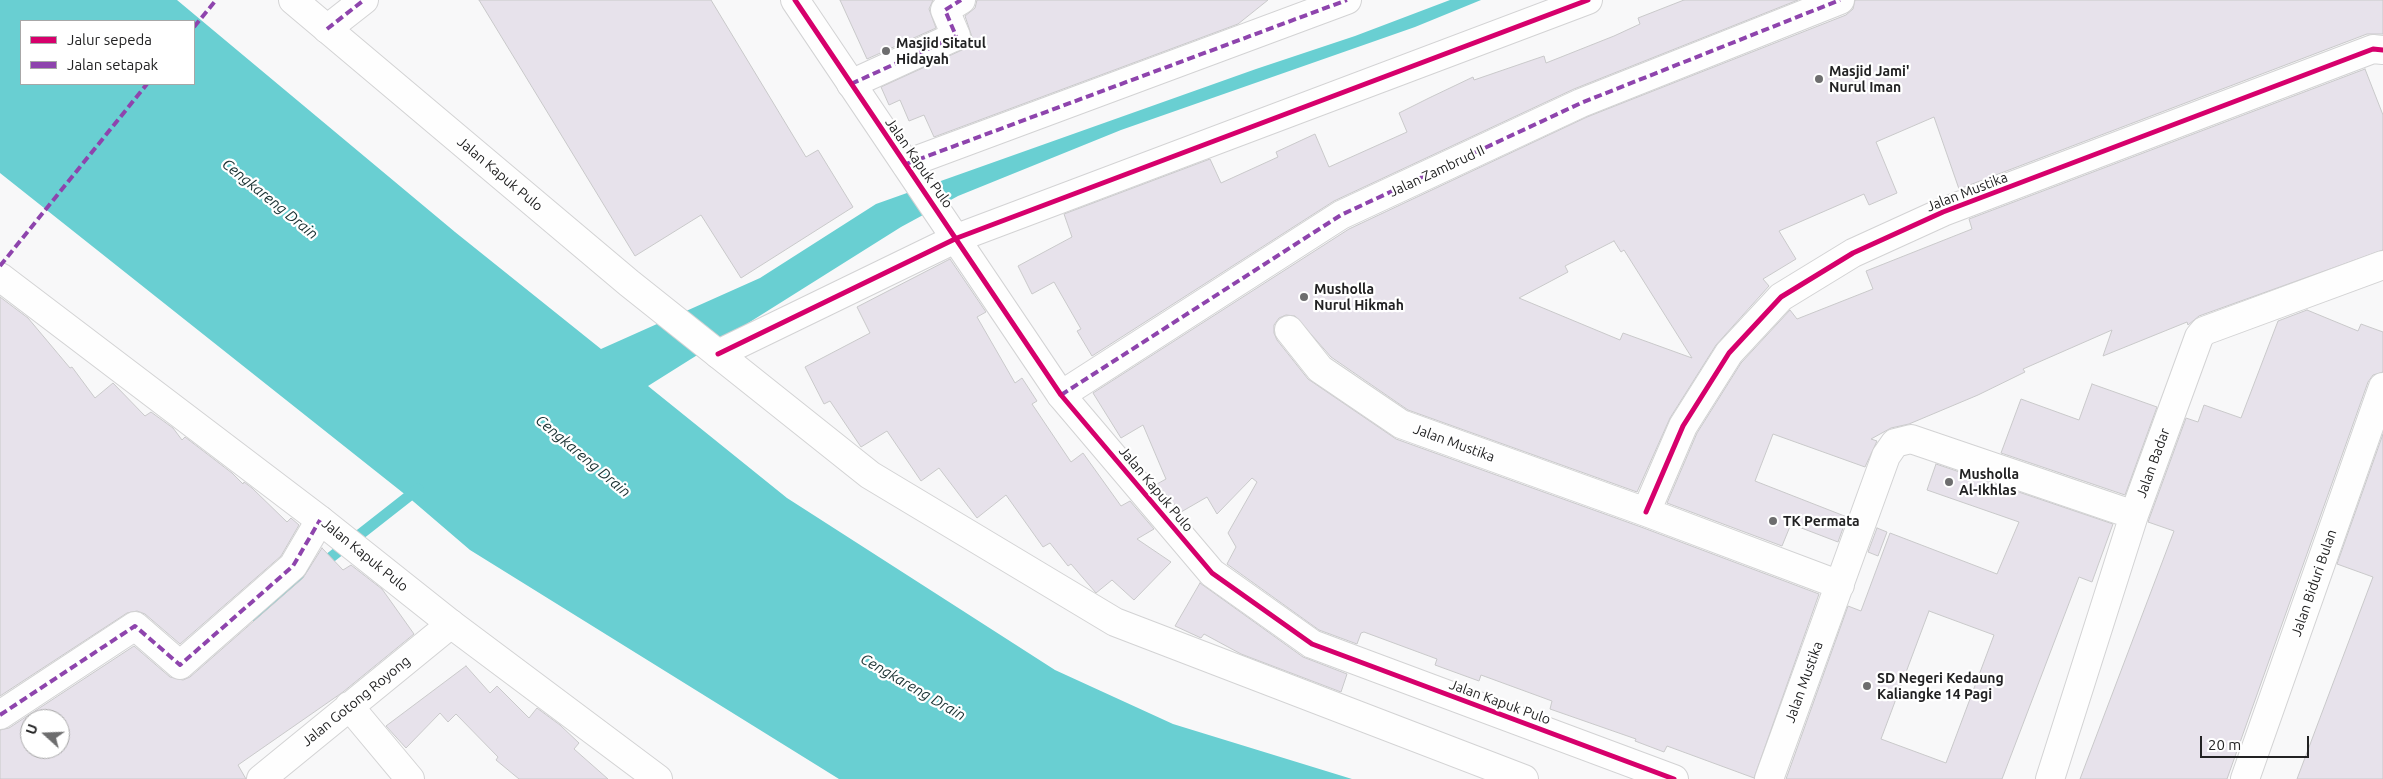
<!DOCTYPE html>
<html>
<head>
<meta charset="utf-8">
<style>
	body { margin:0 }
	#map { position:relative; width:2383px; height:779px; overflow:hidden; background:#f8f8f9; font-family:Ubuntu,sans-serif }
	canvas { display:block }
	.legend { position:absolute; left:20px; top:20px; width:175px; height:65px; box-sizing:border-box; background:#fff; border:1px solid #a7a7a7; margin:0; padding:6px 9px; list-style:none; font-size:15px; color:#222223 }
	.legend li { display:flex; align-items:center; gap:10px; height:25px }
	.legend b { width:25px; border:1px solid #a7a7a7 }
	.north { position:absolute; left:20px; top:709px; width:50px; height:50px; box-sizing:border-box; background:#fff; border:1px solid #a7a7a7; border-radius:50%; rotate:290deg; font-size:14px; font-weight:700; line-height:20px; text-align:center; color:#222223 }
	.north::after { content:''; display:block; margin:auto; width:18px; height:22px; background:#6d6d6e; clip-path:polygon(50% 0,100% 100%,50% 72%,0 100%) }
	.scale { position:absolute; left:2200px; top:736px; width:109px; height:22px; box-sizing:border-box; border:2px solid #222223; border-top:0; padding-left:6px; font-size:15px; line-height:18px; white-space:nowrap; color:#222223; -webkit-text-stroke:4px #fff; paint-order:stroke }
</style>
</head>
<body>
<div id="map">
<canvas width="2383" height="779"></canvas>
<ul class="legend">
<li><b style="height:6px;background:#d6006c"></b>Jalur sepeda</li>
<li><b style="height:6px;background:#8e44ad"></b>Jalan setapak</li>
</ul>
<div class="north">U</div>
<div class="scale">20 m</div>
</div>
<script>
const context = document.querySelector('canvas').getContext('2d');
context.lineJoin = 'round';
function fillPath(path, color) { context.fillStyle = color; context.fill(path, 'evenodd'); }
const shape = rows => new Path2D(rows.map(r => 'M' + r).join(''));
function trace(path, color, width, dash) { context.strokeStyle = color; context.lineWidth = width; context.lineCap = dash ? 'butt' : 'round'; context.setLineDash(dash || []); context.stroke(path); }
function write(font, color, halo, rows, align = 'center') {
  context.font = font + ' Ubuntu,sans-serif'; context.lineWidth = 4.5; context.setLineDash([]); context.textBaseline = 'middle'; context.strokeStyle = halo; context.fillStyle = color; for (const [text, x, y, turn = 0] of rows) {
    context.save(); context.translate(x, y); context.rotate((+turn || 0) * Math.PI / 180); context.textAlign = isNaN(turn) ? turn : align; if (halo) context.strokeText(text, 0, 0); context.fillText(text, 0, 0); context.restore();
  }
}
const water = shape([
	[0,0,177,0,455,232,601,349,760,278,876,204,1256,69,1355,36,1450,0,1481,0,1415,27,1121,130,958,196,901,227,648,386,787,498,1055,670,1173,724,1352,779,839,779,470,550,407,496,0,173],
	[21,21,194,21,194,84,21,84]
]);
const stream = shape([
	[256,616,418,489]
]);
const building = shape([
	[479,0,711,0,806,157,818,150,853,207,741,278,701,215,635,256,479,0],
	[840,0,933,0,929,9,936,28,867,59,840,0],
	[977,0,1268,0,1238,24,934,137,924,115,909,121,900,100,889,105,881,87,962,50,968,46,972,37,965,16,975,8,977,0],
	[1684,0,1798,0,1574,89,1334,201,1092,356,1077,331,1081,329,1054,282,1032,294,1018,266,1072,237,1064,214,1210,159,1221,183,1278,157,1276,152,1315,134,1329,167,1407,132,1399,113,1429,98,1473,77,1474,80,1544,56,1546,63,1614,36,1640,24,1638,18,1684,0],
	[1855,0,2383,0,2383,34,2367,34,1959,189,1934,117,1876,142,1897,193,1869,205,1864,194,1779,231,1796,259,1763,279,1769,286,1716,345,1670,418,1637,492,1408,410,1331,357,1295,316,1286,315,1279,318,1274,325,1274,333,1277,340,1308,379,1396,439,1641,527,1819,594,1754,778,1667,746,1664,752,1635,741,1636,739,1550,709,1552,701,1481,675,1479,681,1435,665,1437,659,1364,632,1361,633,1357,644,1319,630,1227,564,1236,547,1228,533,1257,482,1252,478,1217,514,1207,497,1181,512,1157,484,1166,479,1143,425,1121,438,1093,393,1349,229,1587,117,1846,15,1853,9,1855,0],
	[1614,241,1621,252,1624,250,1692,358,1623,333,1620,340,1519,298,1568,272,1565,266,1614,241],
	[2365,69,2383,115,2383,250,2199,316,2188,325,2187,322,2103,356,2112,330,2023,369,2025,372,1978,395,1909,424,1891,428,1871,439,1877,441,1865,467,1773,434,1755,481,1847,517,1838,542,1791,524,1782,546,1667,503,1697,433,1741,363,1790,310,1797,319,1873,289,1866,271,1972,229,1969,219,2365,69],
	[950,259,986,312,977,317,1015,383,1022,378,1037,401,1032,404,1071,462,1083,453,1121,506,1130,501,1154,529,1137,539,1171,562,1134,600,1112,580,1096,593,1071,564,1068,566,1050,543,1043,547,1006,495,977,518,939,468,921,481,887,431,861,447,830,401,824,404,805,367,870,333,857,307,950,259],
	[0,297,28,318,70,368,72,367,95,398,113,383,145,416,151,412,173,428,182,440,185,437,232,473,243,484,244,482,252,488,287,522,291,518,299,525,281,556,180,644,145,614,137,611,127,613,0,696,0,297],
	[2307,310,2358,331,2361,324,2383,332,2383,372,2373,375,2368,382,2227,779,2080,779,2174,531,2148,522,2186,418,2198,422,2204,405,2241,418,2278,321,2307,310],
	[2092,384,2157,407,2125,495,2001,453,2021,399,2079,420,2092,384],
	[2383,434,2383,779,2297,779,2373,577,2337,564,2383,434],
	[1936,464,2113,524,2092,582,2079,577,2002,779,1786,779,1848,606,1861,611,1890,533,1997,574,2019,522,1927,490,1936,464],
	[1929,611,1994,635,1946,763,1881,739,1929,611],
	[1877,528,1887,532,1878,556,1868,552,1877,528],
	[322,548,343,570,351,565,382,589,414,634,343,692,238,765,246,779,0,779,0,730,9,728,134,646,170,677,183,680,190,677,303,578,322,548],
	[30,719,60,719,60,749,30,749,30,719],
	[1200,583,1303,657,1347,674,1341,692,1241,654,1204,634,1201,638,1175,626,1200,583],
	[466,666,490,693,497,686,529,718,537,708,560,725,579,743,574,749,608,779,519,779,496,760,498,757,456,714,448,722,440,713,406,748,386,726,466,666]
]);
const street = shape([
	[327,29,364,0],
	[851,84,956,36,945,10,961,0],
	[906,164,1347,0],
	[1289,330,1320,369,1401,424,1646,512,1840,585],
	[718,354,957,238,1588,0],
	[1061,395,1341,215,1581,103,1840,0],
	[1646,512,1683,426,1729,353,1781,297,1853,253,1943,212,2373,49,2383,50],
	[349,706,410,779],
	[0,715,135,626,180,665,293,566,320,520],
	[261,779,451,624],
	[1769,779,1886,456,1895,443,1911,439,2134,515],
	[2050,779,2134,515,2199,337,2204,331,2383,265],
	[2245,779,2383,387]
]);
const secondary = shape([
	[293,0,629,283,870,475,1115,622,1524,779],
	[795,0,1061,395,1212,573,1312,644,1674,779],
	[0,277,320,520,451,624,658,779]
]);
const quiet = shape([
	[194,27,216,0],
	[327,29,364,0],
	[851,84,956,36,945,10,961,0],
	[906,164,1347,0],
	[0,266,147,84],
	[1061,395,1341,215,1581,103,1840,0],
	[0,715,135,626,180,665,293,566,320,520]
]);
const cycleway = shape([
	[795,0,1061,395,1212,573,1312,644,1674,779],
	[718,354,957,238,1588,0],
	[1646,512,1683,426,1729,353,1781,297,1853,253,1943,212,2373,49,2383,50]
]);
const markers = [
	[886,51,5,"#6d6d6e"],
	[1819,79,5,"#6d6d6e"],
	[1304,297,5,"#6d6d6e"],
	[1949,482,5,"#6d6d6e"],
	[1773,521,5,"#6d6d6e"],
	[1867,686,5,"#6d6d6e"]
];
const poiNames = [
	["Masjid Sitatul",896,43],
	["Hidayah",896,59],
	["Masjid Jami'",1829,71],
	["Nurul Iman",1829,87],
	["Musholla",1314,289],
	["Nurul Hikmah",1314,305],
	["Musholla",1959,474],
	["Al-Ikhlas",1959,490],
	["TK Permata",1783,521],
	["SD Negeri Kedaung",1877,678],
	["Kaliangke 14 Pagi",1877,694]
];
const streetNames = [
	["Jalan Kapuk Pulo",919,163,55],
	["Jalan Zambrud II",1437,171,-25],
	["Jalan Kapuk Pulo",500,174,40],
	["Jalan Mustika",1967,192,-21],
	["Jalan Mustika",1454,443,20],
	["Jalan Badar",2153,463,-70],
	["Jalan Kapuk Pulo",1156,489,50],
	["Jalan Kapuk Pulo",365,555,39],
	["Jalan Biduri Bulan",2314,583,-71],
	["Jalan Mustika",1804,682,-70],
	["Jalan Gotong Royong",356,701,-39],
	["Jalan Kapuk Pulo",1500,702,20]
];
const waterNames = [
	["Cengkareng Drain",270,199,39],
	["Cengkareng Drain",583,456,40],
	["Cengkareng Drain",913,687,30]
];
fillPath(water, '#69cfd2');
trace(stream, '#69cfd2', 11);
fillPath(building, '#e7e2eb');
trace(building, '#c9c9ca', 1);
trace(street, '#d3d3d4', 30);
trace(secondary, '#d3d3d4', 30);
trace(street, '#fefefe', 28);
trace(secondary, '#fefefe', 28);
trace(quiet, '#8e44ad', 4, [8, 4]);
trace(cycleway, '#d6006c', 5);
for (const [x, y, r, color] of markers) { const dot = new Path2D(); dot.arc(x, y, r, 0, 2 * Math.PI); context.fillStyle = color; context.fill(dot); trace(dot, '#fff', 2); }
write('bold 14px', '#222223', '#fff', poiNames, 'left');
write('14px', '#222223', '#fff', streetNames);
write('italic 15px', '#1a3132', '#fff', waterNames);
</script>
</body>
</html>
